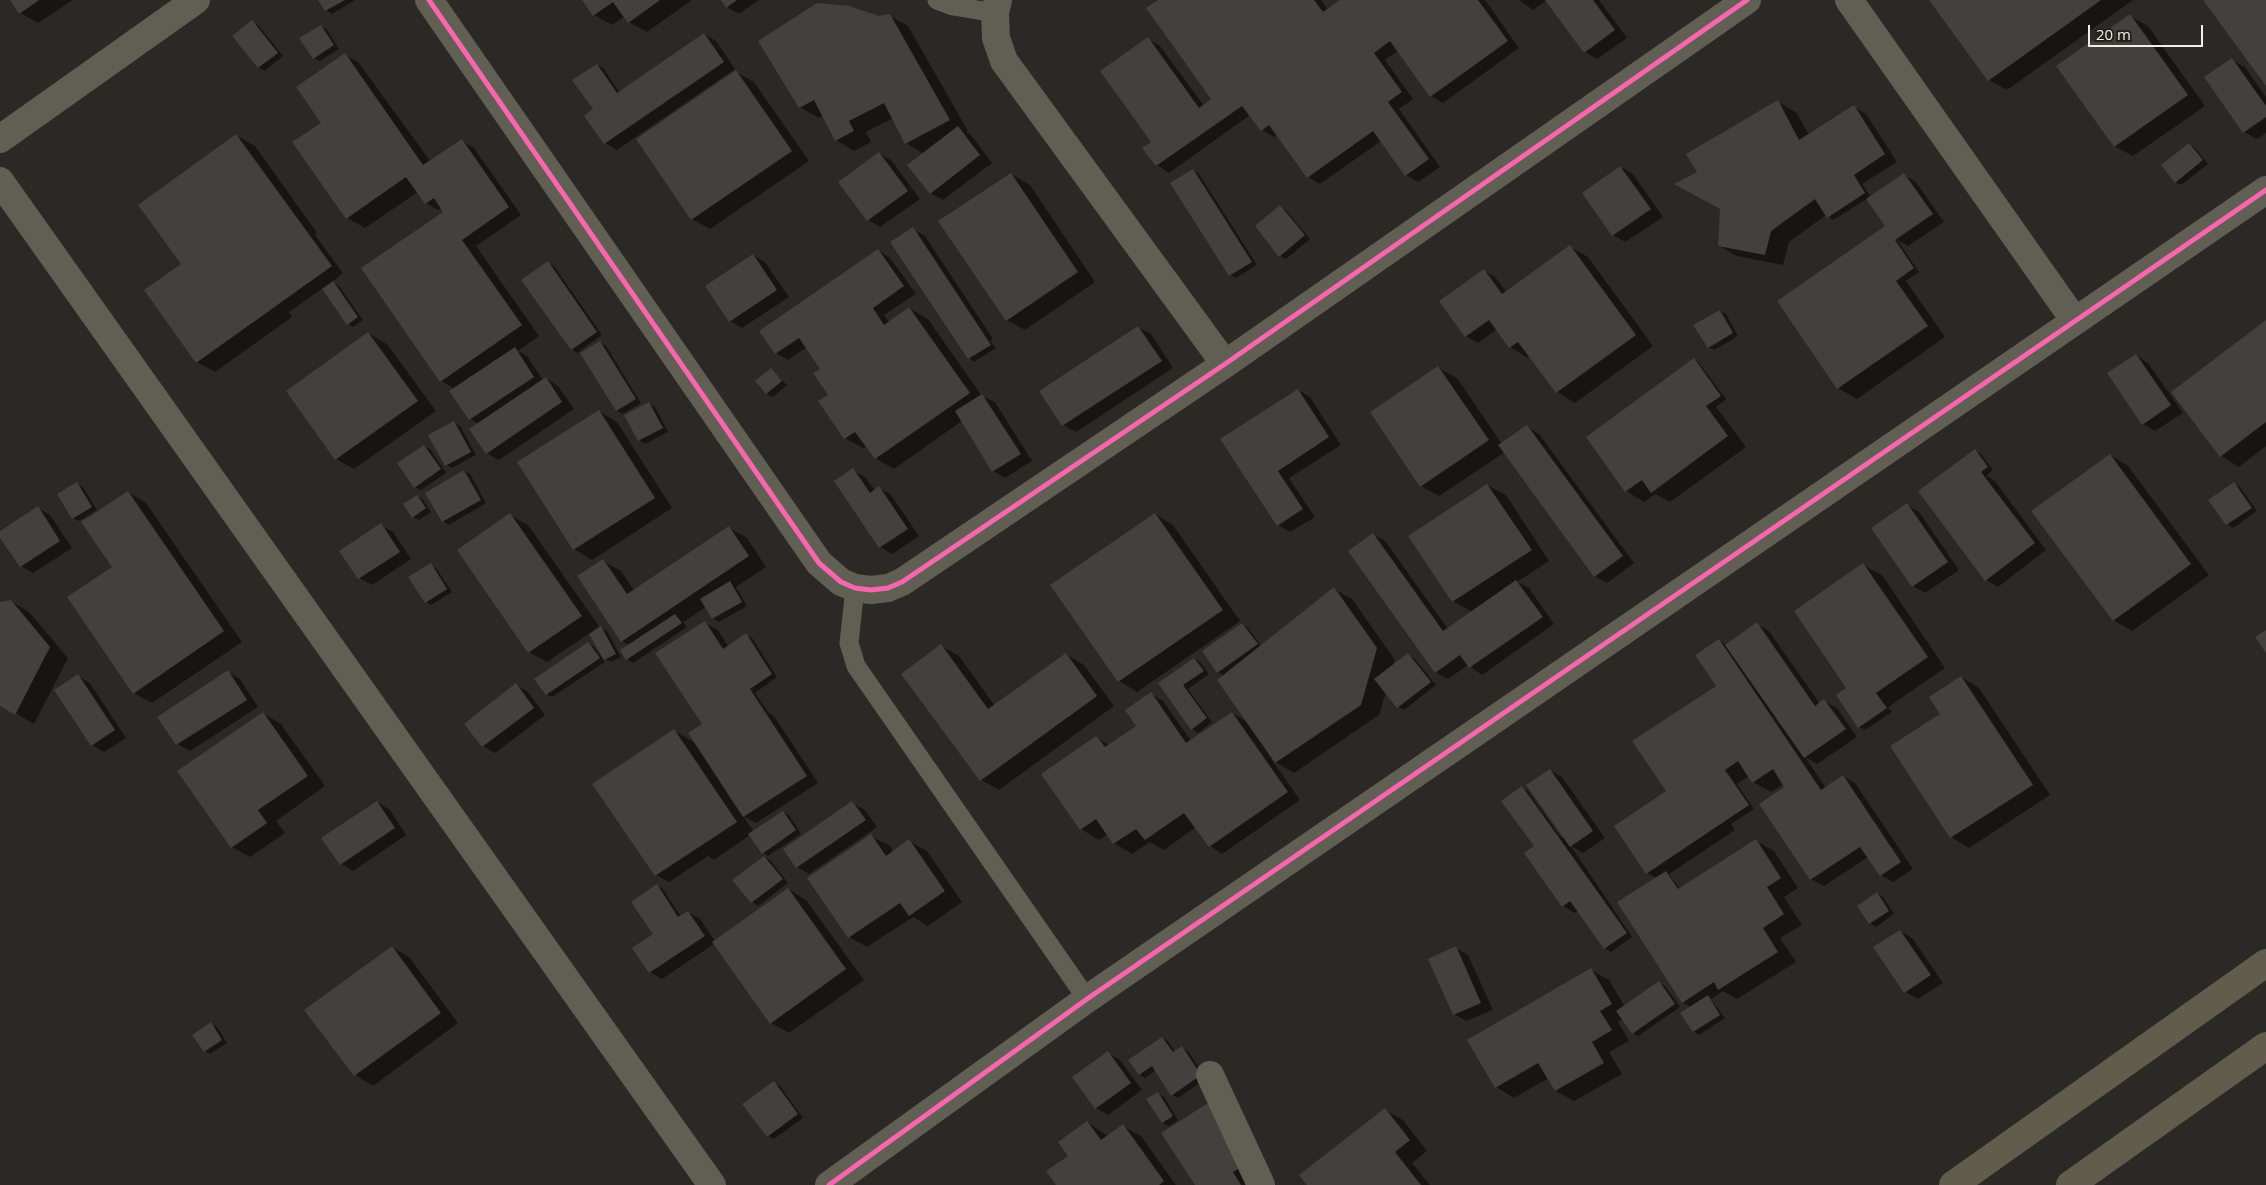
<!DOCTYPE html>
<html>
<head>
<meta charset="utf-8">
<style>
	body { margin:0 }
	#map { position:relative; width:2266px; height:1185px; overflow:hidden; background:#2a2925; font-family:"Open Sans",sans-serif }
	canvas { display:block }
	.scale { position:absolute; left:2088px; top:25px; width:115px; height:22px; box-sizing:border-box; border:2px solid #f1efe9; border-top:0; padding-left:6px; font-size:15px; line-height:18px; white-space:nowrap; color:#f1efe9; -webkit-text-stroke:4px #242119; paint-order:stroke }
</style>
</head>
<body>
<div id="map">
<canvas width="2266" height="1185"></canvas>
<div class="scale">20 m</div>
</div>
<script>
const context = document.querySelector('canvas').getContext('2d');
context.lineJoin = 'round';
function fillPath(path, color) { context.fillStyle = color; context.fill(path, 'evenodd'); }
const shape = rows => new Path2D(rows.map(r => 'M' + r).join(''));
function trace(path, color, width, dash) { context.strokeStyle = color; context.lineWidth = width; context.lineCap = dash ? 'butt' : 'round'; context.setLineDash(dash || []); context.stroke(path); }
const shadow = shape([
	[11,0,73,0,38,23,20,13],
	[320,0,355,0,332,14,326,10],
	[584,0,692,0,647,32,629,22,625,16,612,25,594,15],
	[722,0,759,0,739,14,727,7],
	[1160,0,1321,0,1328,10,1342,0,1485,0,1519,48,1443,103,1431,96,1398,51,1385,60,1413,99,1399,109,1440,167,1418,182,1406,175,1381,141,1320,184,1308,177,1278,135,1274,137,1262,130,1250,115,1169,173,1157,165,1153,142,1148,39,1160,46,1204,106,1213,99],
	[1519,0,1547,0,1533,10],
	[1547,0,1599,0,1627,38,1597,59,1585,52],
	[1931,0,2133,0,2007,90,1989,80],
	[890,16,908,26,968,131,966,132,971,135,992,163,943,200,930,193,924,154,906,143,893,118,866,132,871,142,854,151,836,140,823,115,819,118,800,107,760,41],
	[2130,16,2148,26,2205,106,2133,156,2114,146],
	[252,22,258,25,283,56,265,71,259,68,234,36],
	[321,26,327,30,339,49,320,61,314,58],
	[704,34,716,41,735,69,617,150,605,143,596,109,597,65,603,68,620,93],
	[345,55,358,62,431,162,462,141,474,148,521,215,476,246,539,336,518,351,527,356,543,380,546,378,558,386,574,409,499,460,486,453,478,424,470,419,451,391,455,389,441,381,447,216,442,208,438,210,426,203,418,192,365,228,347,218,322,123],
	[2232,60,2245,67,2266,97,2266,133,2257,139,2244,132],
	[736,72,754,82,809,161,710,229,692,219],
	[1778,102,1796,112,1809,135,1854,107,1866,114,1897,162,1862,184,1871,197,1904,175,1916,182,1944,222,1908,246,1897,240,1919,272,1906,281,1945,337,1857,399,1838,388,1887,227,1867,199,1833,220,1826,215,1789,242,1783,265,1737,256,1719,246,1722,209,1699,173],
	[237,136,255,146,317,233,315,235,343,273,332,282,339,286,363,320,353,327,347,324,323,288,289,312,292,317,215,372,197,362,182,264],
	[2189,144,2195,148,2208,164,2181,185,2175,182],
	[879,153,891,160,920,199,880,227,868,220],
	[1621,167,1633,174,1663,217,1625,242,1613,235],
	[1193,170,1199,174,1257,265,1236,278,1230,275],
	[1011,174,1030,185,1095,282,1025,330,1007,320],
	[1280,207,1286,210,1310,239,1286,259,1280,256],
	[913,229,925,236,993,339,990,341,996,348,974,362,969,358],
	[1570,247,1588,257,1653,346,1575,403,1557,392,1530,356,1528,358,1510,347,1497,329,1478,343,1466,336,1484,270,1496,278,1507,293],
	[878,250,890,258,916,294,884,315,889,322,909,308,928,319,982,396,995,402,1032,461,1005,478,993,471,962,421,894,469,875,458,867,446,863,448,845,438,822,369,807,347,788,360,776,353],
	[753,255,765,262,789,297,742,328,730,321],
	[548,263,554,266,602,335,577,353,572,349],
	[1720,311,1726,314,1738,336,1714,350,1708,347],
	[2266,322,2266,446,2239,467,2221,456],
	[1138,327,1151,334,1173,368,1076,432,1063,425],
	[369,334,387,344,436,411,354,469,336,459],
	[600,342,606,346,641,403,623,414,617,411],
	[2136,355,2148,363,2183,413,2155,431,2143,424],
	[1694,360,1699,363,1726,399,1716,407,1746,447,1670,502,1655,494,1644,502,1626,491],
	[1438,368,1457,378,1502,444,1527,427,1539,434,1634,563,1607,583,1595,576,1505,452,1439,496,1421,486],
	[771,370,787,385,773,397,767,394,757,381],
	[1298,390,1310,397,1341,445,1289,478,1315,517,1290,532,1278,525,1222,439],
	[649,404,655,407,668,432,645,444,639,440],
	[599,411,617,422,672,508,592,560,574,549],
	[454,423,460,426,476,455,452,468,446,465],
	[424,446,430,449,446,473,421,490,415,487],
	[1975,450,1981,454,1993,470,1986,476,1994,480,2046,550,1998,587,1986,580],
	[2110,455,2128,466,2209,575,2132,631,2113,620],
	[853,470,865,477,875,491,879,488,891,495,919,536,892,554,880,547],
	[464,471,470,474,486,503,449,525,443,521,426,493],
	[77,484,83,487,97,510,79,521,73,518],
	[2234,484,2240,487,2257,511,2233,528,2227,524],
	[1487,485,1506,495,1549,561,1517,582,1529,588,1554,624,1482,675,1468,665,1448,679,1435,672,1373,534,1385,541,1448,629,1472,612,1453,601,1410,536],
	[128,492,146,503,242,642,152,703,134,693,114,567],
	[417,496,423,500,431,512,419,520,413,517],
	[1907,505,1919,512,1959,570,1925,593,1913,586],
	[38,508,50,515,72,548,33,573,21,566,0,532],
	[1155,514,1173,525,1240,621,1137,692,1119,681],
	[510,515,528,525,599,626,594,630,595,631,601,628,607,631,621,657,611,662,605,659,590,633,547,662,529,652],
	[381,525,393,532,411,559,372,585,359,578,341,551],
	[729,528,747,538,766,567,736,587,747,606,719,622,713,618,706,607,683,622,687,627,633,663,627,659,629,645,622,641,603,561,621,571,634,590],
	[431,565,436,568,452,592,431,605,426,602],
	[1863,565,1882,575,1945,668,1888,707,1892,712,1865,730,1859,727,1846,689],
	[1334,589,1352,599,1395,660,1393,666,1408,655,1414,658,1436,685,1404,710,1398,707,1386,692,1379,715,1294,773,1272,760,1300,800,1222,854,1210,846,1196,827,1164,850,1150,842,1132,854,1114,843,1108,834,1099,840,1081,829,1043,775,1096,738,1109,745,1136,727,1151,694,1163,701,1191,741,1232,713,1248,722,1224,676,1218,672,1242,625,1248,628,1261,646],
	[11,601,29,612,68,658,34,724,0,704,0,603],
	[705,623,718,630,728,646,746,635,752,638,777,677,755,693,768,712,774,716,818,783,756,823,743,816,754,832,783,812,789,815,801,834,768,856,763,853,750,835,714,860,708,856,669,882,656,875,594,784,674,731,696,743,704,724],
	[1757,624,1769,631,1820,704,1824,701,1837,708,1857,737,1817,764,1805,757,1826,788,1843,776,1855,783,1913,869,1893,882,1881,875,1868,857,1824,886,1811,879,1784,784,1771,792,1753,782,1749,776,1737,784,1754,809,1731,824,1735,830,1669,874,1680,889,1756,841,1774,851,1798,888,1784,897,1802,925,1780,938,1796,962,1737,999,1723,991,1711,999,1725,1018,1699,1035,1694,1032,1691,1007,1682,1002,1657,878,1647,873,1666,793,1720,690,1719,640,1727,645],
	[588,644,594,647,605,662,552,697,546,694],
	[941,646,959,656,995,706,1066,654,1084,665,1114,706,999,790,981,780],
	[1195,659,1200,662,1209,674,1188,689,1212,722,1198,733,1192,729,1160,684],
	[228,672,240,679,258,707,190,751,177,744],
	[78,676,90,683,126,738,104,752,92,745],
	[1961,677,1979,688,2050,795,1969,848,1951,837,1942,715],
	[516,685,528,692,545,715,495,753,483,746],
	[263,713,281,724,325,786,276,821,285,833,250,857,232,847],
	[1550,770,1562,777,1605,838,1583,853,1571,846,1632,937,1611,952,1605,948,1578,911,1575,913,1563,906,1535,846,1522,787,1528,791,1560,836,1566,839],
	[377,802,390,810,406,835,353,871,341,864],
	[852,803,865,810,877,827,809,874,797,867],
	[871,836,890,846,893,852,909,841,927,851,962,902,928,926,913,917,867,947,849,937],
	[764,857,770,860,788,883,758,906,752,902],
	[657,886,663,889,681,917,688,912,700,919,715,941,788,889,806,900,864,980,789,1033,771,1023,714,944,662,979,650,972,634,948,655,934],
	[1877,893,1883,897,1894,914,1876,927,1870,923],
	[1900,931,1912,938,1943,983,1918,999,1905,992,1875,948],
	[392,947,410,958,458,1023,373,1086,355,1075],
	[1456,948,1468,955,1493,1010,1466,1021,1454,1014],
	[1591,970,1609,980,1625,1007,1659,983,1665,986,1680,1007,1638,1036,1633,1033,1623,1019,1618,1022,1629,1041,1609,1052,1622,1074,1574,1101,1556,1091,1549,1078,1514,1098,1496,1087],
	[211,1024,217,1027,227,1043,210,1054,205,1051],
	[1162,1038,1168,1041,1175,1052,1182,1048,1188,1051,1206,1079,1178,1098,1172,1095,1156,1070,1145,1078,1140,1075],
	[1108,1053,1120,1060,1142,1090,1108,1115,1096,1108],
	[774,1082,780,1086,803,1118,774,1139,768,1136],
	[1158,1094,1164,1097,1178,1120,1169,1126,1163,1123,1148,1099],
	[1208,1105,1248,1185,1196,1185],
	[1385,1110,1403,1120,1427,1151,1412,1163,1430,1185,1308,1185],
	[1087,1122,1108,1136,1123,1126,1141,1136,1176,1185,1057,1185]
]);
const building = shape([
	[10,0,39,0,19,14],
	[318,0,345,0,325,11],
	[582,0,660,0,628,23,613,2,593,16],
	[721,0,737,0,726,8],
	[1158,0,1314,0,1323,12,1340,0,1478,0,1508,41,1430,97,1390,41,1374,53,1402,92,1388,102,1429,159,1405,176,1373,131,1307,178,1269,125,1261,131,1242,106,1156,166,1142,148,1151,142,1100,71,1148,37,1199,108,1211,99,1146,8],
	[1545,0,1593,0,1615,30,1584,53],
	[1929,0,2101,0,1988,81],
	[2203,0,2266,0,2266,86],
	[817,3,849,6,879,16,890,14,950,120,905,144,884,103,849,121,854,131,835,141,814,100,799,108,758,41],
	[2130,14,2188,95,2114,147,2056,66],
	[252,20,278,53,258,68,232,36],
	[321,25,334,45,313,59,299,38],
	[704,33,724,62,604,144,584,116,593,109,572,80,597,64,617,93],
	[345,53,423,165,462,139,509,207,462,240,522,325,440,382,361,268,443,212,434,198,425,204,406,177,346,219,292,142,321,123,296,87],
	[2232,58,2266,106,2266,117,2243,133,2204,77],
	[736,70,792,151,691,220,636,139],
	[1778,100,1799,140,1854,105,1885,154,1854,175,1865,193,1827,218,1815,199,1771,231,1765,255,1718,246,1720,209,1674,184,1697,172,1686,154],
	[958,126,980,155,930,194,907,165],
	[236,134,332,266,196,363,144,290,181,264,138,205],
	[2189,143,2203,160,2175,183,2161,165],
	[879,152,908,191,867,221,838,182],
	[1620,166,1651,209,1612,236,1582,193],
	[1193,169,1252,262,1229,276,1170,183],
	[1011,173,1078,272,1006,321,938,221],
	[1904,173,1933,214,1895,240,1914,268,1896,281,1928,326,1837,389,1777,301,1885,226,1866,199],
	[1280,205,1305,235,1279,257,1255,226],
	[913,227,991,345,968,359,890,242],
	[1570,245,1636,335,1556,393,1518,342,1509,348,1489,320,1465,337,1439,301,1484,269,1502,294],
	[878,249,904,286,873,308,884,325,909,307,970,393,875,459,855,432,844,439,818,401,828,395,813,373,820,369,799,338,775,354,759,331],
	[753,254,777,290,729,322,705,286],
	[548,261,597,332,571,350,521,280],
	[333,281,358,317,347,325,322,289],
	[1720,310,1733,333,1708,348,1693,325],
	[2266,320,2266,422,2220,457,2171,392],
	[1138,326,1162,361,1062,426,1039,391],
	[368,332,418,401,335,460,286,391],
	[600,341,636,399,616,411,580,353],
	[515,347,534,377,469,420,449,391],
	[2136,354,2171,405,2142,425,2107,373],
	[1694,358,1721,396,1706,406,1728,436,1651,493,1642,480,1625,492,1586,437],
	[1438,366,1489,440,1420,487,1370,412],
	[771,368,782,381,766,394,755,381],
	[546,377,562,402,486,454,469,429],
	[1298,389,1329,437,1278,471,1303,509,1277,526,1220,439],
	[982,394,1021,454,992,472,955,411],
	[649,402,663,428,638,441,624,415],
	[599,410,655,498,573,550,517,462],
	[454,421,471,452,445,466,428,435],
	[1527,425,1623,556,1594,577,1498,445],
	[424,445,441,469,414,488,397,463],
	[1975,449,1988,467,1981,472,2035,543,1985,581,1918,491],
	[2110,454,2191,564,2113,621,2031,511],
	[853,468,870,493,879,486,908,529,879,548,834,481],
	[464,470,481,500,442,522,425,493],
	[77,482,92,507,72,519,57,494],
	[2234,482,2252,508,2226,525,2208,500],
	[1487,484,1532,550,1452,602,1408,536],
	[128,491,224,631,133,694,67,597,112,567,81,522],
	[417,495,426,508,412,518,403,504],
	[1907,503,1948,562,1912,587,1871,528],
	[38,506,60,541,20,567,0,538,0,531],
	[510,513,582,616,528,653,457,550],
	[1155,513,1223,610,1118,682,1050,585],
	[381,523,400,552,358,579,339,551],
	[729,526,749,556,621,642,577,576,603,559,627,594],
	[1373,533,1443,631,1516,580,1543,617,1469,668,1460,655,1435,673,1348,551],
	[431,563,447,589,425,603,408,577],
	[1863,563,1928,657,1876,693,1887,708,1858,728,1836,695,1846,688,1794,611],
	[730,581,742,602,712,619,700,599],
	[1334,587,1377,648,1361,705,1275,763,1217,680],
	[11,600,50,647,15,715,0,706,0,602],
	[675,614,682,623,626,660,620,650],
	[705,621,723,649,746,633,772,674,750,689,807,776,743,817,688,733,702,724,655,653],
	[1757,622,1815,706,1824,699,1846,729,1804,758,1725,645],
	[1242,623,1258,644,1217,673,1202,651],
	[601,626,616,654,604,660,589,634],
	[2266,630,2266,653,2255,637],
	[1719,639,1821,790,1843,775,1901,862,1880,876,1860,847,1810,880,1759,804,1784,787,1773,769,1752,783,1738,761,1725,770,1749,805,1646,874,1614,826,1666,791,1632,741,1716,686,1695,655],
	[588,642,600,658,546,695,534,679],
	[941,644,988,709,1066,653,1097,696,980,781,901,674],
	[1408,653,1431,682,1397,708,1374,679],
	[1194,658,1204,671,1183,685,1207,718,1191,730,1158,683],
	[228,670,247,700,176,745,157,717],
	[78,674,115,730,91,746,54,690],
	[1961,676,2033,785,1950,838,1890,746,1940,714,1929,697],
	[516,683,534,708,482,747,464,724],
	[1151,692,1186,743,1232,712,1288,792,1209,847,1184,813,1145,840,1136,829,1113,844,1096,819,1080,830,1041,774,1096,736,1105,747,1136,726,1125,710],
	[263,712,308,776,258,810,267,823,231,848,177,771],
	[674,729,737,822,655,876,592,784],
	[1550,769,1593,831,1570,847,1526,785],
	[1522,786,1627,933,1604,949,1570,901,1562,907,1524,853,1534,846,1501,801],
	[377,801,395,828,340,865,321,838],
	[852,801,866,820,796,868,783,849],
	[783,811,796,830,762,854,748,834],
	[871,834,886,856,909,839,945,891,909,916,900,903,848,938,807,878],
	[1756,839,1781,878,1767,887,1784,914,1763,928,1778,952,1718,990,1714,982,1682,1003,1617,902,1666,871,1678,889],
	[764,856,783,879,751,903,732,880],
	[657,884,678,917,688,911,705,936,649,973,632,948,653,934,631,902],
	[788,888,846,969,770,1024,712,942],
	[1877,892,1889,911,1869,924,1857,906],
	[1900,930,1931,975,1904,993,1873,947],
	[392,946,441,1013,354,1076,304,1010],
	[1456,946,1481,1003,1453,1015,1428,959],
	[1591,968,1612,1004,1600,1011,1612,1030,1592,1042,1604,1063,1555,1091,1538,1063,1495,1088,1467,1040],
	[1659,981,1675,1004,1632,1034,1616,1011],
	[1708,995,1720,1015,1693,1032,1680,1013],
	[211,1022,222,1040,204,1052,192,1035],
	[1162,1037,1173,1052,1182,1046,1201,1075,1171,1096,1152,1066,1139,1075,1128,1060],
	[1108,1051,1131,1083,1095,1109,1072,1077],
	[774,1081,798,1114,767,1137,742,1104],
	[1158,1092,1173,1116,1162,1123,1146,1099],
	[1208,1103,1246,1164,1233,1172,1241,1185,1195,1185,1161,1133],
	[1385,1108,1410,1140,1395,1152,1421,1185,1307,1185,1299,1175],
	[1087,1121,1101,1140,1123,1124,1164,1181,1159,1185,1056,1185,1046,1171,1068,1156,1058,1142]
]);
const lane = shape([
	[937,0,953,6,995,13],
	[855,588,849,643,856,666,1087,999]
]);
const street = shape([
	[429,0,819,563,841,582,855,588,871,590,888,588,902,582,1225,364,1747,0],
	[998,0,995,13,996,38,1004,61,1225,364],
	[1849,0,2075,321],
	[0,139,196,0],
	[0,181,712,1185],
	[1210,1075,1261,1185],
	[829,1185,1087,999,2266,190]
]);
const secondary = shape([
	[1953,1185,2266,963],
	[2070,1185,2266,1046]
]);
const cycleway = shape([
	[429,0,819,563,841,582,855,588,871,590,888,588,902,582,1225,364,1747,0],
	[829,1185,1087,999,2266,190]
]);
fillPath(shadow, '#0007');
fillPath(building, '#42413e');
trace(lane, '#615e53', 19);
trace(street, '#615e53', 28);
trace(secondary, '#625c4d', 28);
trace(cycleway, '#f766af', 5);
</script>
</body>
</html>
